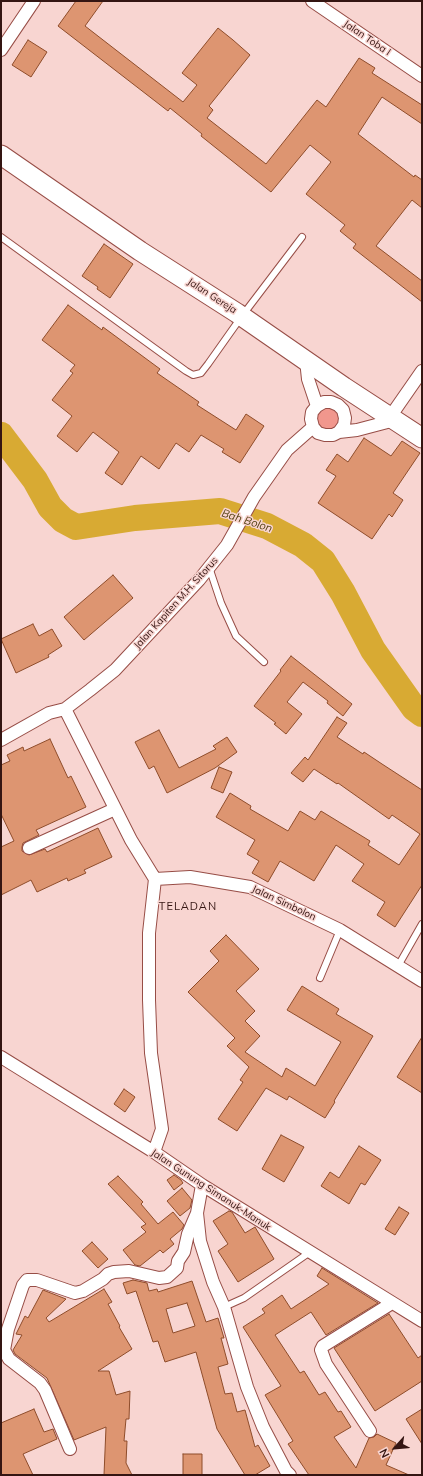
<!DOCTYPE html>
<html>
<head>
<meta charset="utf-8">
<style>
	body { margin:0 }
	#map { position:relative; width:423px; height:1476px; overflow:hidden; background:#f8d5d1; font-family:Mulish,sans-serif }
	canvas { display:block }
	.frame { position:absolute; inset:0; border:2px solid #341512; pointer-events:none }
	.north { position:absolute; left:375px; top:1428px; width:40px; height:40px; -webkit-text-stroke:3px #f8d5d1; paint-order:stroke; rotate:243deg; font-size:11px; font-weight:700; line-height:16px; text-align:center; color:#341512 }
	.north::after { content:''; display:block; margin:auto; width:14px; height:18px; background:#341512; clip-path:polygon(50% 0,100% 100%,50% 72%,0 100%) }
</style>
</head>
<body>
<div id="map">
<canvas width="423" height="1476"></canvas>
<div class="frame"></div>
<div class="north">N</div>
</div>
<script>
const context = document.querySelector('canvas').getContext('2d');
context.lineJoin = 'round';
function fillPath(path, color) { context.fillStyle = color; context.fill(path, 'evenodd'); }
const shape = rows => new Path2D(rows.map(r => 'M' + r).join(''));
function trace(path, color, width, dash) { context.strokeStyle = color; context.lineWidth = width; context.lineCap = dash ? 'butt' : 'round'; context.setLineDash(dash || []); context.stroke(path); }
function write(font, color, halo, rows, align = 'center') {
  context.font = font + ' Mulish,sans-serif'; context.lineWidth = 3; context.setLineDash([]); context.textBaseline = 'middle'; context.strokeStyle = halo; context.fillStyle = color; for (const [text, x, y, turn = 0] of rows) {
    context.save(); context.translate(x, y); context.rotate((+turn || 0) * Math.PI / 180); context.textAlign = isNaN(turn) ? turn : align; if (halo) context.strokeText(text, 0, 0); context.fillText(text, 0, 0); context.restore();
  }
}
const green = shape([
	[321,404,340,409,340,429,321,433,312,414]
]);
const river = shape([
	[1,435,35,480,50,507,63,520,76,527,135,518,220,511,267,526,303,545,323,561,343,593,373,650,414,708,422,714]
]);
const building = shape([
	[76,1,103,1,85,26,183,102,197,85,182,73,218,28,233,40,250,55,209,106,213,110,207,118,266,164,317,100,326,107,359,58,375,68,372,73,422,105,422,124,382,97,358,134,414,177,415,175,422,180,422,208,412,200,376,246,422,281,422,302,353,248,356,244,340,231,345,225,306,194,331,162,310,145,271,192,201,136,202,134,170,108,168,111,58,26,76,1],
	[28,40,47,52,31,77,12,65,28,40],
	[104,244,133,264,110,298,97,289,98,287,82,276,104,244],
	[68,305,102,330,103,327,160,369,157,373,199,402,197,405,236,430,246,414,264,426,240,463,222,452,224,449,201,435,189,452,176,443,159,469,141,456,122,485,105,473,119,452,93,432,77,452,57,436,72,416,52,400,73,373,70,371,75,365,42,340,68,305],
	[364,438,391,456,402,441,420,453,393,493,403,500,392,517,389,514,372,539,318,503,336,476,326,470,337,454,348,462,364,438],
	[113,575,133,598,84,640,64,617,113,575],
	[33,624,39,636,52,629,62,646,48,655,49,657,16,673,1,639,33,624],
	[291,656,352,704,343,716,327,703,328,701,303,682,287,702,302,714,286,734,274,724,276,723,254,706,281,671,280,670,291,656],
	[337,717,347,723,337,737,363,754,364,752,382,764,422,790,422,885,395,927,377,915,385,902,352,881,364,864,336,845,314,881,280,861,268,882,252,873,259,861,247,854,255,840,216,817,230,793,251,806,250,809,288,831,300,811,315,820,321,811,370,841,368,845,399,865,420,834,392,815,389,819,338,783,337,784,314,769,303,782,291,773,305,757,308,760,337,717],
	[159,730,179,768,216,749,213,746,227,737,237,752,215,768,167,793,154,766,149,769,135,742,159,730],
	[50,739,68,778,71,776,86,807,36,830,39,835,23,843,22,847,22,851,29,855,45,849,47,852,98,828,112,857,84,870,86,873,68,881,67,878,37,892,31,880,1,895,1,847,14,841,1,814,1,765,10,761,7,755,23,747,24,751,50,739],
	[219,767,232,772,223,793,211,788,219,767],
	[226,935,259,969,236,991,255,1011,245,1021,260,1036,245,1052,282,1077,286,1068,315,1086,341,1042,287,1010,302,986,339,1009,336,1014,373,1036,334,1101,335,1102,325,1118,289,1096,287,1100,266,1088,237,1131,218,1119,243,1082,240,1080,249,1067,227,1046,235,1038,188,992,219,961,210,951,226,935],
	[422,1037,422,1093,397,1077,422,1037],
	[124,1089,135,1097,125,1112,114,1104,124,1089],
	[281,1135,304,1147,284,1182,262,1169,281,1135],
	[359,1146,381,1160,365,1185,361,1183,349,1204,321,1186,330,1172,339,1178,359,1146],
	[174,1175,181,1180,183,1183,174,1190,167,1180,174,1175],
	[118,1176,143,1202,141,1204,158,1224,173,1212,184,1225,182,1229,170,1239,174,1244,163,1253,160,1250,140,1266,135,1265,123,1250,146,1232,141,1227,146,1224,108,1184,118,1176],
	[182,1188,192,1200,190,1208,180,1216,167,1201,182,1188],
	[399,1207,409,1213,395,1235,385,1229,399,1207],
	[229,1211,232,1212,245,1233,255,1227,274,1259,238,1282,218,1251,228,1244,213,1221,229,1211],
	[92,1242,108,1259,98,1268,82,1251,92,1242],
	[322,1268,378,1303,326,1335,311,1312,275,1335,300,1373,304,1371,319,1395,325,1392,338,1412,341,1411,351,1427,334,1437,356,1468,369,1438,374,1437,377,1434,396,1443,386,1465,409,1475,309,1475,288,1444,293,1441,265,1395,281,1386,243,1327,265,1313,262,1309,282,1295,291,1309,329,1284,317,1276,322,1268],
	[133,1280,147,1283,149,1291,157,1289,158,1292,192,1281,206,1322,218,1318,224,1338,221,1338,228,1364,218,1367,225,1394,232,1393,237,1412,245,1410,255,1447,258,1445,270,1466,255,1475,245,1475,217,1429,196,1352,165,1362,158,1341,153,1342,136,1291,127,1294,123,1283,133,1280],
	[187,1303,195,1326,173,1333,166,1309,187,1303],
	[104,1289,112,1302,108,1304,120,1326,119,1327,132,1349,98,1371,109,1371,116,1395,130,1391,129,1419,126,1419,124,1441,127,1441,126,1463,132,1475,104,1475,106,1427,74,1440,47,1378,15,1354,13,1350,22,1335,16,1334,25,1316,28,1318,43,1290,66,1299,46,1318,49,1322,104,1289],
	[389,1314,418,1358,422,1355,422,1381,375,1411,334,1348,389,1314],
	[34,1409,44,1432,53,1429,57,1439,23,1454,33,1475,1,1475,1,1423,34,1409],
	[422,1409,422,1444,406,1419,422,1409],
	[183,1454,202,1454,202,1475,183,1475,183,1454]
]);
const lane = shape([
	[1,237,186,371,193,375,201,373,208,364,242,316,302,237],
	[209,567,221,603,236,636,264,662],
	[398,966,422,924],
	[320,978,340,930],
	[224,1307,244,1298,310,1252]
]);
const street = shape([
	[312,1,422,76],
	[1,50,34,1],
	[306,360,308,379,317,406],
	[390,417,422,371],
	[339,432,344,425,345,418,343,410,338,405,331,402,324,402,317,406,312,412,311,419,313,427,318,433,325,435,333,435,339,432,357,430,395,420],
	[65,709,131,840,155,879,190,877,250,887,340,930,422,981],
	[1,740,49,713,65,709,90,690,115,670,199,580,227,545,254,497,287,450,313,427],
	[29,848,115,809],
	[1,1057,154,1152,202,1185,422,1321],
	[154,1152,162,1129,151,1053,149,1000,149,933,155,879],
	[202,1185,197,1213,200,1241,213,1282,224,1307,247,1387,263,1427,286,1471,290,1475],
	[370,1431,326,1364,321,1350,323,1346,392,1303],
	[70,1449,45,1390,40,1383,9,1359,4,1350,8,1329,23,1285,27,1280,37,1280,75,1293,83,1291,103,1279,108,1274,114,1272,129,1271,159,1278,167,1277,177,1268,178,1261,184,1252,188,1234,197,1213]
]);
const primary = shape([
	[1,155,140,251,237,313,344,387,422,438]
]);
const streetNames = [
	["Jalan Toba I",367,38,34],
	["Jalan Gereja",212,296,33],
	["Jalan Kapiten M.H. Sitorus",176,603,-48],
	["Jalan Simbolon",284,903,25],
	["Jalan Gunung Simanuk-Manuk",211,1190,33]
];
const waterNames = [
	["Bah Bolon",247,521,18]
];
const neighbourhoodNames = [
	["TELADAN",188,907]
];
fillPath(green, '#f1978d');
trace(river, '#d8aa33', 26);
fillPath(building, '#dd9571');
trace(building, '#8e4c2a', 1);
trace(lane, '#974d46', 8);
trace(street, '#974d46', 14);
trace(primary, '#974d46', 21);
trace(lane, '#fff', 6);
trace(street, '#fff', 12);
trace(primary, '#fff', 19);
write('10px', '#341512', '#f8d5d1', streetNames);
write('italic 11px', '#534011', '#f8d5d1', waterNames);
context.letterSpacing = '1px';
write('11px', '#341512', '#f8d5d1', neighbourhoodNames);
context.letterSpacing = '0px';
</script>
</body>
</html>
